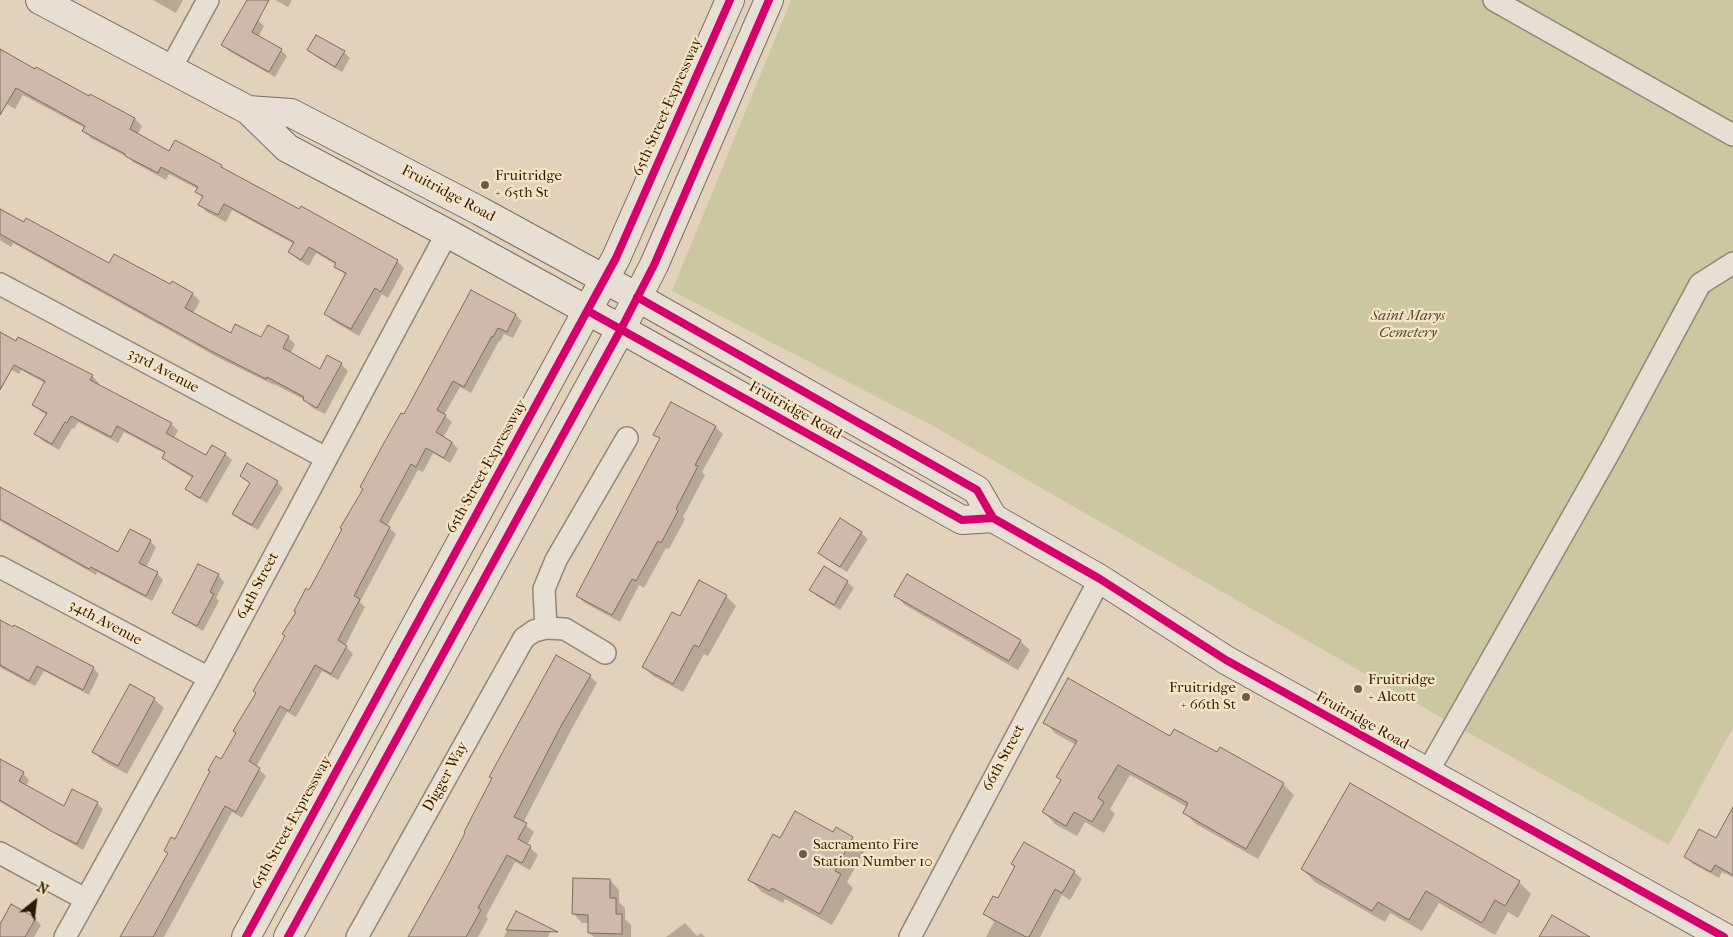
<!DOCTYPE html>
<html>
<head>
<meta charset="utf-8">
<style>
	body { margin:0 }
	#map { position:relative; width:1733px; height:937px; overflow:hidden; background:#e3d2bb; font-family:"IM FELL French Canon",serif }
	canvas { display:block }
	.north { position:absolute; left:10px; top:877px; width:50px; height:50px; -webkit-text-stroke:4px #f7e4c8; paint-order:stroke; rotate:29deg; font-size:14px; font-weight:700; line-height:20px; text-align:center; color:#2d1c04 }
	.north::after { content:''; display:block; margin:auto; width:18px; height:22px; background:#2d1c04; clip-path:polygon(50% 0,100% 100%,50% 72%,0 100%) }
</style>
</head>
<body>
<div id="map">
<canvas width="1733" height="937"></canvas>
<div class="north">N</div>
</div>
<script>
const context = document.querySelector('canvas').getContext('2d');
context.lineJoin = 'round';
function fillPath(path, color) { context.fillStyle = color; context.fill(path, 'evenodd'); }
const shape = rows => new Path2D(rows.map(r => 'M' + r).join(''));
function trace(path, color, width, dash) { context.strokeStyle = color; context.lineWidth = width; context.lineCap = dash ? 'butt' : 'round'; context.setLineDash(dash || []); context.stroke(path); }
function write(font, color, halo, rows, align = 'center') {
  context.font = font + ' "IM FELL French Canon",serif'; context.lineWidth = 4.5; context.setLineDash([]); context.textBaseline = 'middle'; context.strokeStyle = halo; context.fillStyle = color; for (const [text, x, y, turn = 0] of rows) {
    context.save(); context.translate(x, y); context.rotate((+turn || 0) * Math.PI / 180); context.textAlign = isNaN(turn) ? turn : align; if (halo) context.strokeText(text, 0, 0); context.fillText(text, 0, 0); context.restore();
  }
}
const green = shape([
	[791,0,1733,0,1733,728,1669,845,1442,718,935,427,672,291]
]);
const shadow = shape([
	[153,0,183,0,176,13],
	[275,0,292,0,288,7],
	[258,20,264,26,258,37,281,50,287,56,275,77,229,51,223,45],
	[0,50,35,71,89,98,90,96,135,119,142,126,137,135,170,153,221,166,226,171,397,261,404,268,388,298,382,294,359,336,333,321,326,314,347,276,336,267,337,265,316,253,309,266,297,259,290,252,294,244,232,210,226,222,207,212,200,205,203,198,197,192,198,189,169,174,166,180,133,162,129,158,91,138,84,131,85,128,23,95,15,109,0,100],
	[309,50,344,52,350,58,342,72,315,56],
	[0,210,109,265,171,285,172,283,193,294,200,301,193,314,231,334,262,339,288,337,295,344,290,354,320,371,341,364,348,371,325,414,311,407,305,400,274,384,274,385,219,358,13,243,11,247,0,240],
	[471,292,516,315,522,321,513,338,504,334,500,342,499,341,471,393,460,387,444,415,452,422,443,438,452,442,458,449,450,463,433,453,423,472,418,470,387,526,396,534,360,602,365,607,345,646,353,654,338,680,322,671,296,717,287,712,256,767,266,776,242,818,232,812,164,937,126,937,169,854,165,851,175,840,221,761,310,592],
	[0,333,17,343,92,376,99,383,97,385,171,424,178,430,174,438,206,457,225,454,232,460,207,503,194,496,187,489,193,478,170,464,164,458,166,454,124,432,118,443,78,422,74,429,72,428,59,450,43,441,36,434,47,415,40,411,34,405,45,383,21,370,19,374,0,363],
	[715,427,723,434,702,472,705,475,683,517,685,519,669,549,666,548,644,588,639,585,620,622,585,603,577,596,661,440,655,434],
	[241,476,277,482,283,488,258,530,240,520,234,514,251,484],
	[0,489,118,553,150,541,156,547,146,568,157,573,163,580,152,601,97,572,96,575,0,521],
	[861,533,868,539,847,572,826,559,820,553],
	[824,568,847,582,854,588,840,610,817,596,811,590],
	[218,575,224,582,216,598,219,601,203,631,180,618,174,612],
	[896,595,1020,641,1030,650,1018,670,905,605],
	[726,596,736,606,708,656,704,654,683,692,653,676,644,667,680,617],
	[0,621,93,668,99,674,89,695,44,671,35,686,1,668,0,667],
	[590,676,597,683,569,734,523,823,534,832,527,845,538,855,530,870,515,862,486,916,488,919,478,937,411,937],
	[154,699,164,708,127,774,103,761,94,752],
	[1045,722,1171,737,1217,754,1283,784,1294,795,1258,859,1196,824,1184,812,1187,807,1130,775,1110,809,1115,814,1104,833,1085,822,1077,836,1055,824,1044,812,1062,781,1058,777,1076,745,1056,734],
	[0,760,23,773,29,780,26,786,64,808,97,803,103,809,83,850,0,802],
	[1733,810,1733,877,1722,872,1719,878,1693,864,1686,857,1717,840],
	[833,834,852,838,865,850,847,882,853,888,832,925,785,899,783,903,762,892,750,880],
	[1302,869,1519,882,1531,894,1518,918,1508,912,1495,935,1439,903,1422,931,1390,913,1385,922,1315,882],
	[1074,872,1082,879,1070,900,1062,895,1040,937,986,937,994,922,985,914,999,900],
	[610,880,619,890,619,902,625,908,625,919,631,925,631,937,594,937,589,933,590,923,582,923,573,913],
	[516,912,544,927,550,933,548,937,504,937],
	[35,919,41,925,34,937,0,937,0,927],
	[685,923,697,936,701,933,705,937,666,937]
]);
const building = shape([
	[247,0,269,0,252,32,282,49,269,72,221,45,247,0],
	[316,35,345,51,335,67,307,50,316,35],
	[0,49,35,69,36,67,89,96,90,94,135,118,130,129,169,151,175,140,222,165,221,167,299,209,301,206,398,260,381,292,375,288,351,329,324,314,346,273,334,267,336,263,309,247,301,260,288,252,294,242,224,204,218,215,198,205,203,196,195,192,198,187,161,167,158,173,125,156,125,154,82,131,85,126,16,88,0,115,0,49],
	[0,209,24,222,26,218,109,263,114,254,170,284,172,281,193,293,185,308,231,333,235,324,261,337,268,325,289,336,283,348,320,369,327,355,342,363,317,408,303,400,304,397,267,377,266,379,211,351,0,234,0,209],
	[471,290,516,314,507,332,498,328,493,337,492,336,464,387,453,381,437,410,446,415,436,432,452,442,444,458,426,448,416,467,411,464,380,521,390,527,354,596,360,599,338,640,347,646,331,674,315,665,289,711,280,706,249,761,260,768,236,812,225,806,153,937,120,937,168,853,164,851,171,837,175,839,210,771,208,770,216,756,221,759,236,733,233,731,256,693,253,691,285,636,282,634,296,612,294,611,306,588,309,590,342,529,340,528,363,489,360,487,385,441,401,413,404,414,471,290],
	[0,332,16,341,18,337,93,375,90,380,172,423,166,433,206,455,212,445,226,453,200,498,185,489,193,476,162,458,165,452,117,426,111,437,71,416,67,423,65,422,52,444,34,434,47,413,32,405,45,381,14,365,0,390,0,332],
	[671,402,716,426,695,465,698,466,676,509,678,511,661,543,658,541,636,581,632,579,612,615,576,596,660,438,653,435,671,402],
	[247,463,278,481,252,525,232,514,250,483,240,476,247,463],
	[0,487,118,552,130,529,151,540,139,563,158,572,146,596,91,567,89,569,0,519,0,487],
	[840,518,862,532,840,567,818,553,840,518],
	[198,564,219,574,210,592,214,594,197,626,172,613,198,564],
	[824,566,848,581,834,605,809,590,824,566],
	[907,574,1021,640,1009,661,894,596,907,574],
	[699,580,727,595,699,647,694,645,673,684,642,667,672,612,680,616,699,580],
	[0,620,13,627,14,625,94,667,83,690,37,666,29,681,0,665,0,620],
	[556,655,591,675,561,726,514,817,527,823,518,839,531,846,522,863,507,855,478,908,481,910,466,937,408,937,445,871,465,833,464,832,492,778,489,777,556,655],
	[1068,678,1170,736,1174,729,1217,752,1220,747,1284,783,1246,849,1183,813,1188,803,1118,765,1098,798,1104,802,1092,822,1074,812,1066,826,1042,812,1061,780,1056,777,1077,741,1043,723,1068,678],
	[130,684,155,698,118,766,92,752,130,684],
	[0,759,24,772,19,781,64,806,72,789,98,802,77,844,51,831,0,800,0,759],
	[1350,783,1520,881,1505,906,1495,900,1482,923,1426,891,1409,920,1378,902,1372,911,1301,869,1350,783],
	[1733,807,1733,875,1715,865,1711,872,1684,857,1699,829,1716,838,1733,807],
	[795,811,833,832,836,827,853,837,835,871,841,874,820,914,772,888,770,891,748,880,773,834,780,838,795,811],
	[1024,842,1075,871,1062,893,1055,889,1029,937,1026,937,983,914,993,896,998,898,1015,866,1011,864,1024,842],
	[573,878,610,879,610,898,616,898,616,914,622,914,622,934,588,933,588,915,572,914,573,878],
	[11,904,36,918,25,937,0,937,0,924,11,904],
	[516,911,558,932,506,930,516,911],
	[1552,915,1590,937,1539,937,1552,915]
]);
const street = shape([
	[1494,0,1733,135],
	[171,68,208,0],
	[0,284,326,458],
	[0,567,209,678],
	[546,628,544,589,556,560,627,438],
	[1427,773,1610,451,1700,284,1733,263],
	[0,853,85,899],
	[65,937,209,678,447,233],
	[357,937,524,638,534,631,546,628,565,629,605,653],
	[910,937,1100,579]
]);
const secondary = shape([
	[40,0,248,110,287,148,447,233,621,329,962,520,993,518],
	[248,110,291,113,480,211,637,297,977,490,993,518,1100,579,1226,660,1724,937],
	[246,937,616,258,730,0],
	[288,937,621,329,654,265,769,0]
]);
const cycleway = shape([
	[637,297,977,490,993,518,1100,579,1226,660,1724,937],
	[588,311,962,520,993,518],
	[246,937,616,258,730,0],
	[288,937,621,329,654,265,769,0]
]);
const markers = [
	[485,185,5,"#6d5c44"],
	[1358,689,5,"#6d5c44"],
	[1246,697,5,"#6d5c44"],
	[803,854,5,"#6d5c44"]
];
const streetNames = [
	["65th Street Expressway",668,107,-66],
	["Fruitridge Road",448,194,28],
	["33rd Avenue",163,371,28],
	["Fruitridge Road",795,411,29],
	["65th Street Expressway",487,467,-61],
	["64th Street",258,586,-62],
	["34th Avenue",105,623,28],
	["Fruitridge Road",1362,721,29],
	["66th Street",1004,758,-62],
	["Digger Way",446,777,-61],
	["65th Street Expressway",292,823,-61]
];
const poiNames = [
	["Fruitridge",495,176],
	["+ 65th St",495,193],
	["Fruitridge",1368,680],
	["+ Alcott",1368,697],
	["Fruitridge",1236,688,"right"],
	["+ 66th St",1236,705,"right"],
	["Sacramento Fire",813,845],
	["Station Number 10",813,862]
];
const parkNames = [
	["Saint Marys",1408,316],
	["Cemetery",1408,333]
];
fillPath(green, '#cbc7a1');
fillPath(shadow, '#0003');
fillPath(building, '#ceb9ac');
trace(building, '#786d5e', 1);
trace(street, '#918676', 24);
trace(secondary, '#786d5e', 30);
trace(street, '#e7dfd3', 21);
trace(secondary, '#e7dfd3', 28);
trace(cycleway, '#d6006c', 8);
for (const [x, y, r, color] of markers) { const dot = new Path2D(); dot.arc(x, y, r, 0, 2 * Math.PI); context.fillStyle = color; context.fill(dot); trace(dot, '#f7e4c8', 2); }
write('15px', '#2d1c04', '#f7e4c8', streetNames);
write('15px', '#2d1c04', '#f7e4c8', poiNames, 'left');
write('italic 15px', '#564d2d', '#f7e4c8', parkNames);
</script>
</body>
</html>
